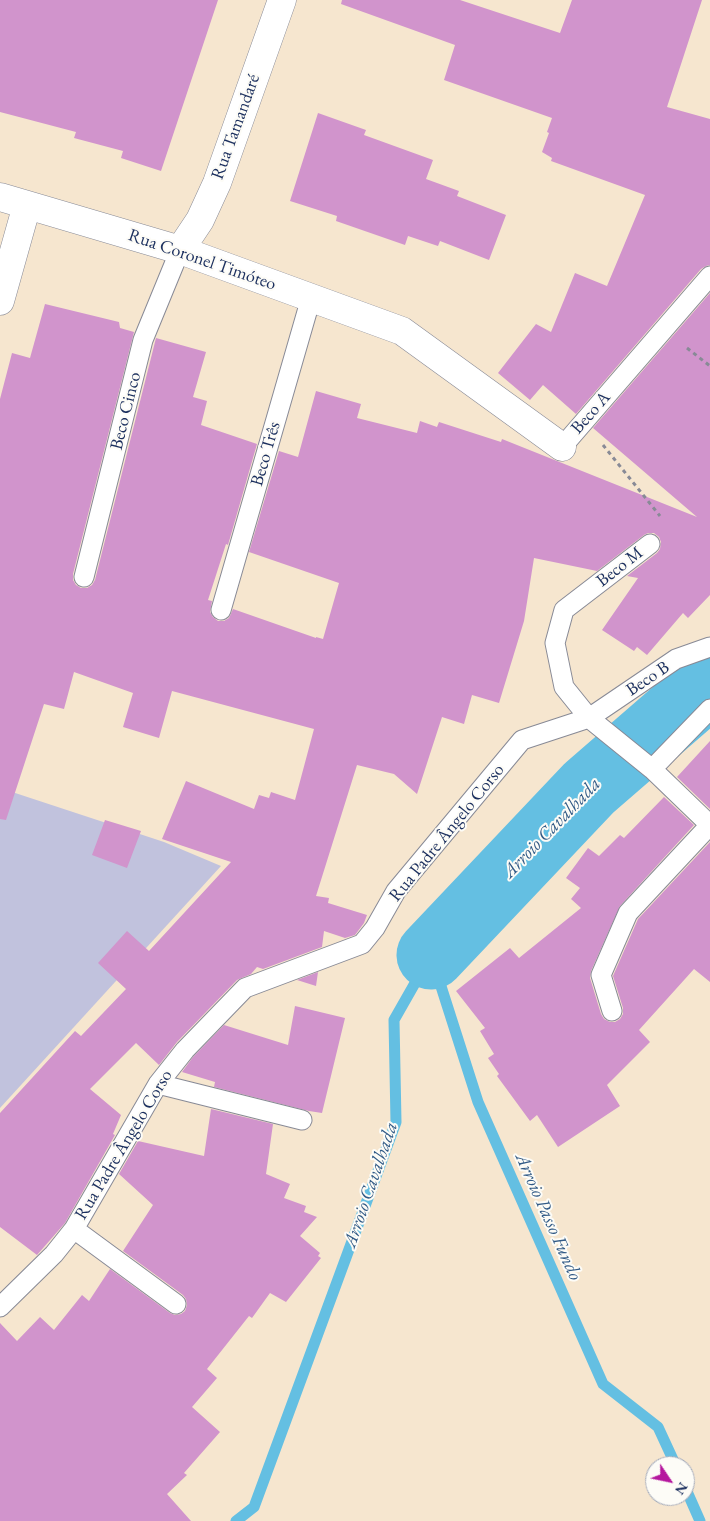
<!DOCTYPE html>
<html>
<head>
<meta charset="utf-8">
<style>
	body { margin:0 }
	#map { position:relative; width:710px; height:1521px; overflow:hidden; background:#f6e6cf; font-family:"EB Garamond",serif }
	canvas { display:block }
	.north { position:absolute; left:645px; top:1456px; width:50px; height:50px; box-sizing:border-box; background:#fdfcf7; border:1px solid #a3aaba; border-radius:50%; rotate:124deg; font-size:14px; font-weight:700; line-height:20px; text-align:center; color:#1b2f5e }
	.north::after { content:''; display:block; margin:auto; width:18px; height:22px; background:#b5179e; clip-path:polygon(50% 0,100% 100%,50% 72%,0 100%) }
</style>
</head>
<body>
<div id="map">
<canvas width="710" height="1521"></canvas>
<div class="north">N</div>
</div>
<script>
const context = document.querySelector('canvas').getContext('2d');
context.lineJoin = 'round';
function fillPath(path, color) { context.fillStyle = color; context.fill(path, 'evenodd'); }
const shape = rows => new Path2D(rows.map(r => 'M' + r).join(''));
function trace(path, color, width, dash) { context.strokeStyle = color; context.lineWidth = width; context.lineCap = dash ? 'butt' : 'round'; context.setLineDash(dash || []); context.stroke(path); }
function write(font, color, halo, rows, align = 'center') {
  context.font = font + ' "EB Garamond",serif'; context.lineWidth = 4; context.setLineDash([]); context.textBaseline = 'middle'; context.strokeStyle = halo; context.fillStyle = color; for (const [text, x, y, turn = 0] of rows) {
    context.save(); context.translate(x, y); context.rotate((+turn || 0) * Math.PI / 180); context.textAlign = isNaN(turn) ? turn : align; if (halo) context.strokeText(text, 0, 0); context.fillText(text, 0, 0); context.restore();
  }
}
const industrial = shape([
	[0,788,164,842,221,866,0,1108]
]);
const stream = shape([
	[431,955,478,1102,603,1384,658,1427,676,1466],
	[685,1487,700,1521],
	[236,1521,254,1507,396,1122,394,1020,431,955]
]);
const river = shape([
	[431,955,589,788,710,683]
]);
const building = shape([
	[0,0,218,0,161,171,121,158,123,151,74,138,76,132,0,112],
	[342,0,460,0,560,33,572,0,702,0,667,107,710,119,710,265,706,266,701,269,576,414,543,385,530,400,498,373,536,324,551,332,575,273,607,286,645,195,551,161,552,158,542,152,549,133,547,132,552,118,444,80,455,45,341,4],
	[318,113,366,130,364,135,433,160,426,179,459,191,457,196,506,215,489,260,440,241,438,246,408,236,405,245,336,221,337,216,290,201],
	[710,293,710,595,688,618,683,613,647,655,637,647,634,651,602,630,638,578,627,576,657,553,660,549,661,542,659,537,654,533,648,533,644,535,597,571,534,558,524,621,499,703,472,695,464,724,442,717,417,794,394,774,357,765,316,896,329,898,328,903,367,915,364,923,355,935,345,938,324,931,322,947,263,969,257,967,251,974,237,980,177,1042,159,1065,136,1043,90,1089,121,1115,113,1134,115,1135,65,1223,37,1255,0,1227,0,1113,75,1031,81,1036,126,989,98,963,127,931,149,951,231,862,162,839,186,781,254,809,259,795,269,798,271,792,295,800,314,729,172,691,159,738,123,727,133,693,74,672,64,709,44,704,6,820,0,819,0,399,12,353,30,358,45,304,119,322,120,328,134,332,73,574,73,580,76,585,81,588,87,588,92,585,95,580,156,338,206,352,193,397,207,401,201,425,257,444,228,545,226,544,208,600,212,601,210,612,213,617,218,621,224,621,229,618,233,609,316,638,316,637,323,639,339,583,249,552,279,451,298,457,316,391,361,404,357,418,417,433,420,421,437,427,439,422,501,442,502,439,697,517,593,428],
	[710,741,710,809,677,777],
	[664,797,694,825,620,906,591,971,590,978,601,1014,604,1019,610,1022,615,1022,620,1019,623,1014,623,1008,613,976,638,919,710,842,710,982,694,969,639,1030,650,1042,607,1085,620,1106,558,1147,537,1115,530,1121,497,1076,499,1074,488,1058,494,1054,480,1031,485,1028,456,991,510,948,519,958,581,908,571,899,580,888,566,878,588,848,599,856,620,835,624,838],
	[105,820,141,831,127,868,92,855],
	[318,972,316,986,297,980],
	[295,1006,345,1018,322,1113,309,1111,214,1087,215,1082,182,1072,193,1057,224,1025,288,1045],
	[211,1109,273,1124,266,1174,290,1184,284,1198,306,1206,304,1212,317,1217,300,1236,320,1253,318,1256,321,1258,286,1302,270,1293,252,1318,249,1316,207,1369,217,1378,192,1407,220,1432,184,1473,187,1475,167,1494,191,1521,0,1521,0,1323,17,1341,40,1317,54,1330,82,1295,89,1301,110,1269,170,1313,175,1315,181,1314,185,1311,187,1305,186,1299,183,1295,123,1251,153,1205,119,1174,138,1141,204,1156]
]);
const path = shape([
	[687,348,710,366],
	[603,445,660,516]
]);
const lane = shape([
	[562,447,710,276],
	[650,544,564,610,555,643,564,687,589,718,652,769,710,825],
	[84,577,143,340,180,250],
	[221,610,311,298],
	[652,769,710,709],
	[612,1011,601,975,628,913,710,825],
	[158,1084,302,1120],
	[74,1229,176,1304],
	[0,1307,54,1254,74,1229,158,1084,185,1050,245,988,362,944,375,928,396,891,522,740,589,718,676,659,710,647]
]);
const street = shape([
	[0,197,180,250,402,331,562,447],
	[180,250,200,220,217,183,282,0],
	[0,301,27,205]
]);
const streetNames = [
	["Rua Tamandaré",236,127,-70],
	["Rua Coronel Timóteo",202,260,19],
	["Beco Cinco",126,411,-76],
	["Beco A",591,413,-49],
	["Beco Três",266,454,-74],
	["Beco M",620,567,-38],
	["Beco B",648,679,-34],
	["Rua Padre Ângelo Corso",447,833,-51],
	["Rua Padre Ângelo Corso",124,1145,-59]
];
const waterNames = [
	["Arroio Cavalhada",552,828,-46],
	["Arroio Cavalhada",371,1185,-71],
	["Arroio Passo Fundo",548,1217,66]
];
fillPath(industrial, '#c1c2dd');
trace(stream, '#64bfe2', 11);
trace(river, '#64bfe2', 69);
fillPath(building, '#d194cc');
trace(lane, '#888a96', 21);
trace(street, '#888a96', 29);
trace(path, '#888a96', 3, [4, 4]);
trace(lane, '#fff', 19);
trace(street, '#fff', 28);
write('18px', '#1b2f5e', '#fdfcf7', streetNames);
write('italic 19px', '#315a86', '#fdfcf7', waterNames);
</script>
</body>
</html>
